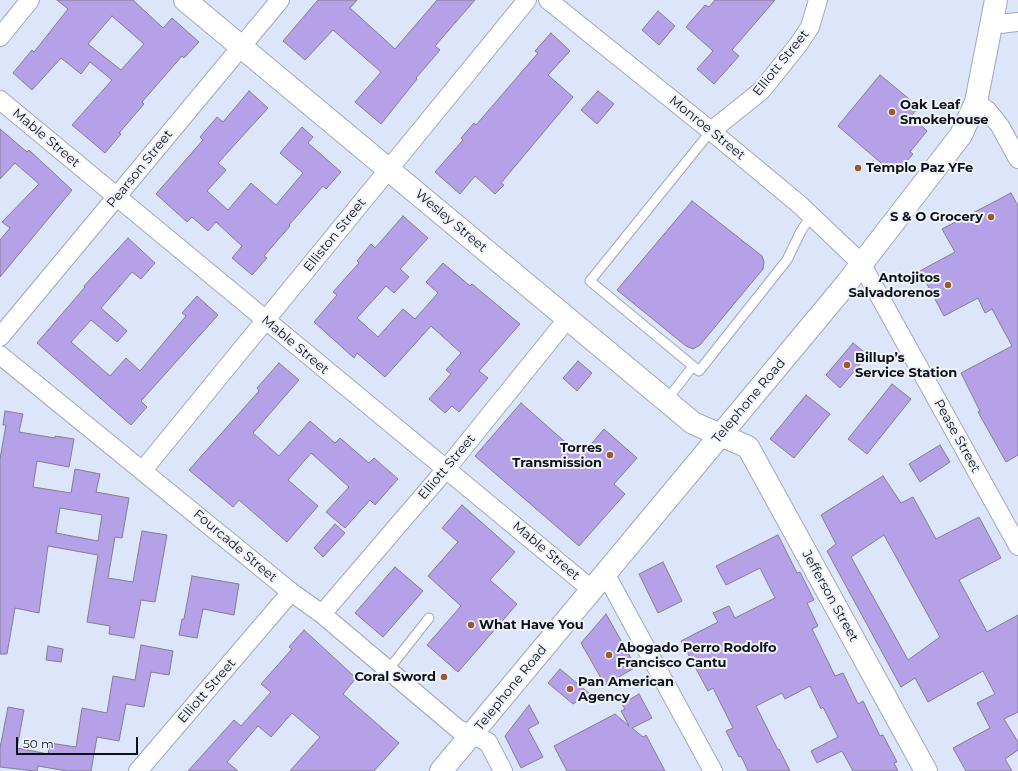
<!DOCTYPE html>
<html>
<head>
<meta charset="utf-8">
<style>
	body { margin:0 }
	#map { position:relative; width:1018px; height:771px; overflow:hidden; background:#dde5fa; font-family:Montserrat,sans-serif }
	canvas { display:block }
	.scale { position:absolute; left:16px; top:737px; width:122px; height:18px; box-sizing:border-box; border:2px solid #0d1017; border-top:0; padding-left:5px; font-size:12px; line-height:14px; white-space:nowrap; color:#0d1017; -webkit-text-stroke:3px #eff3fb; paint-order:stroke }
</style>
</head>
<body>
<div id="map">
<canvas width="1018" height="771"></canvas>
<div class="scale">50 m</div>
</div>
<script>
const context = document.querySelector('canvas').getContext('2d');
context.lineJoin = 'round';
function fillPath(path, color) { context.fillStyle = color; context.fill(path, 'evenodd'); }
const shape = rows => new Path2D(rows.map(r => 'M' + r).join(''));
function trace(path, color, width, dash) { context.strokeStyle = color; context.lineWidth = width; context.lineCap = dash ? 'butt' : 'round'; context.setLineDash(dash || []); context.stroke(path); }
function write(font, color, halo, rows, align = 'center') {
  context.font = font + ' Montserrat,sans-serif'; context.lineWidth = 4; context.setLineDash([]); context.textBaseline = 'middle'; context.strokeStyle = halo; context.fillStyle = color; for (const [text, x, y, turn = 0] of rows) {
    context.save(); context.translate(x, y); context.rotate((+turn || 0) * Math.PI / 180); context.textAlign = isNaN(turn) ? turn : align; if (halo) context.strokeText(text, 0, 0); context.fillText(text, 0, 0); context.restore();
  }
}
const building = shape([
	[57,0,133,0,163,28,172,18,199,42,184,58,182,56,142,102,144,104,119,133,121,134,105,153,72,125,112,80,90,62,81,74,61,58,32,90,13,73,32,50,34,52,68,9,57,0],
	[112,16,144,44,121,70,88,44,112,16],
	[318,0,357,0,350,8,395,49,437,0,475,0,435,46,440,50,416,78,417,79,381,124,355,102,381,72,333,30,305,60,283,41,318,0],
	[715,0,775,0,732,50,739,56,714,84,697,69,713,51,686,27,705,5,709,7,715,0],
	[658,11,675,26,659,45,642,30,658,11],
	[551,33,570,51,548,75,573,97,501,183,504,185,495,194,475,176,460,194,435,172,463,140,461,138,474,123,476,125,538,53,535,51,551,33],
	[880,75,919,107,911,116,927,131,910,152,913,154,895,175,838,126,880,75],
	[249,91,268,108,218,163,226,170,207,191,228,210,251,183,276,205,303,173,280,153,302,127,313,137,308,143,341,172,326,189,323,186,289,225,290,226,264,256,267,258,252,275,232,258,242,246,216,222,208,231,192,217,187,222,156,194,203,140,200,137,217,117,223,122,249,91],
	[598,91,614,104,597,124,581,110,598,91],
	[0,129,27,152,29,150,72,190,0,277,0,240,10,228,2,222,39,184,15,163,0,179,0,129],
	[1011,193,1018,206,1018,455,1006,462,978,412,980,411,961,373,1012,346,992,309,985,313,978,298,944,316,920,271,955,252,942,229,1011,193],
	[692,201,762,256,764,262,763,269,700,345,693,349,686,346,617,290,692,201],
	[403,216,428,238,400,269,409,277,394,293,386,286,357,318,378,337,403,309,415,319,438,293,426,282,443,263,470,286,472,284,520,324,479,371,488,378,459,412,452,406,445,413,429,399,451,374,446,370,461,353,431,326,385,377,357,353,354,358,314,322,337,295,333,292,359,263,357,261,371,244,375,248,403,216],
	[128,238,155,263,141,279,132,272,101,308,127,331,117,342,91,320,71,342,110,376,126,358,140,371,186,316,182,313,197,296,218,315,141,401,147,407,131,425,37,343,85,287,84,286,128,238],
	[853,343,868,355,840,388,826,375,853,343],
	[578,361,592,373,577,391,563,378,578,361],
	[279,363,299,380,253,433,279,456,310,421,335,443,340,438,369,463,374,458,398,479,375,505,370,500,345,528,326,512,349,487,311,453,288,480,318,506,287,542,239,500,233,507,189,470,259,391,257,388,279,363],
	[892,384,911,399,867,454,848,439,892,384],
	[806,395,830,414,794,458,770,439,806,395],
	[521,403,581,456,604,429,637,458,614,484,625,494,579,546,475,456,521,403],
	[5,411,23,414,19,432,55,438,55,436,74,439,69,467,37,461,33,487,71,493,75,469,100,474,96,492,129,498,122,538,115,537,108,578,133,582,142,531,167,535,155,602,141,600,134,638,109,634,110,626,87,622,98,555,48,546,39,613,15,608,7,654,0,654,0,459,6,425,3,425,5,411],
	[60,508,102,515,98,541,56,533,60,508],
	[940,445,950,462,920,482,909,464,940,445],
	[883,476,901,503,913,497,936,539,979,517,1001,558,959,580,987,632,1018,615,1018,712,1004,719,1018,742,1018,750,1005,759,1012,771,966,771,953,748,990,728,977,703,995,694,983,671,928,702,915,678,901,687,827,551,836,544,821,515,883,476],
	[884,535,940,637,908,660,851,557,884,535],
	[462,505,515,552,490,580,517,604,458,672,427,645,461,606,428,576,458,542,442,528,462,505],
	[335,524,345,533,323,557,314,548,335,524],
	[778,535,797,573,800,572,814,600,807,603,818,626,812,629,835,676,843,673,858,704,863,701,880,736,883,735,897,762,894,763,898,771,853,771,842,751,817,763,811,751,838,737,823,707,821,709,810,686,785,699,782,693,756,706,778,750,779,749,790,771,748,771,741,756,739,757,726,731,733,728,713,688,708,691,681,641,718,622,713,613,729,606,735,618,775,598,760,568,726,585,716,566,778,535],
	[663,562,682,601,658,613,639,574,663,562],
	[395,567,423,591,383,637,355,613,395,567],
	[192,576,239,584,234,615,203,609,197,638,179,635,182,619,184,619,192,576],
	[606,614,636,667,605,685,581,643,606,614],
	[304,630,356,678,343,694,399,743,374,771,290,771,320,737,292,713,271,737,258,726,227,762,238,771,188,771,234,720,241,726,271,692,261,684,292,649,289,647,304,630],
	[141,645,173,651,169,675,151,672,144,707,126,704,119,741,97,737,91,771,67,771,38,766,37,771,35,771,0,767,0,748,8,707,24,710,17,748,48,754,50,743,76,747,82,708,107,713,113,676,135,680,141,645],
	[48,646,63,649,61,662,46,660,48,646],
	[560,669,590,694,573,704,548,683,560,669],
	[639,694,652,718,632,728,643,737,646,735,665,771,567,771,554,746,615,714,629,726,621,711,625,709,622,704,639,694],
	[529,705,539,723,528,729,543,757,521,768,505,736,529,705]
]);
const service = shape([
	[711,131,590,281,699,371,787,260,801,231,811,216],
	[666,401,693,366],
	[388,670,429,618]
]);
const minor = shape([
	[548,0,711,131,800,205,861,263,1018,546],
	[991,25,1018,22],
	[0,37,30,0],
	[0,100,591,589],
	[976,102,988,111,1000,126,1018,159],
	[711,131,761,91,798,45,810,27,818,0],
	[0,337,280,0],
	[0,355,291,592,322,614,458,729,488,742,503,771],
	[143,470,527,0],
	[605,573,713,771],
	[322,614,447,468,568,318],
	[138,771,291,592]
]);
const tertiary = shape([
	[185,0,693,423,748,447,926,771]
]);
const secondary = shape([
	[441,771,847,283,961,135,976,102,996,0]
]);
const markers = [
	[892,112,4,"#9d582c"],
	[858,168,4,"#9d582c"],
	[991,217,4,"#9d582c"],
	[948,285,4,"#9d582c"],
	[847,365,4,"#9d582c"],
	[610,455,4,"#9d582c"],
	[471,625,4,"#9d582c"],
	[609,655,4,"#9d582c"],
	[444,677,4,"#9d582c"],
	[570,689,4,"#9d582c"]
];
const streetNames = [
	["Elliott Street",781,63,-51],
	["Monroe Street",707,128,39],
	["Mable Street",46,138,40],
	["Pearson Street",140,169,-51],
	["Wesley Street",451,221,40],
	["Elliston Street",335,235,-51],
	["Mable Street",295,345,40],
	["Telephone Road",749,401,-50],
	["Pease Street",957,436,61],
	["Elliott Street",447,467,-50],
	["Fourcade Street",235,546,40],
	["Mable Street",546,551,40],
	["Jefferson Street",830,596,61],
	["Telephone Road",511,688,-51],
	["Elliott Street",207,691,-49]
];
const poiNames = [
	["Oak Leaf",900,105],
	["Smokehouse",900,120],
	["Templo Paz YFe",866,168],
	["S & O Grocery",983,217,"right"],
	["Antojitos",940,278,"right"],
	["Salvadorenos",940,293,"right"],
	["Billup’s",855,358],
	["Service Station",855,373],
	["Torres",602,448,"right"],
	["Transmission",602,463,"right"],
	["What Have You",479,625],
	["Abogado Perro Rodolfo",617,648],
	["Francisco Cantu",617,663],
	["Coral Sword",436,677,"right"],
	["Pan American",578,682],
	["Agency",578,697]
];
fillPath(building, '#b5a1e7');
trace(building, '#827d90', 1);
trace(service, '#a0a8bb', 11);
trace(minor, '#a0a8bb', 20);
trace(tertiary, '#a0a8bb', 24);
trace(secondary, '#a0a8bb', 24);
trace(service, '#fff', 9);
trace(minor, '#fff', 18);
trace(tertiary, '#fff', 22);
trace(secondary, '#fff', 22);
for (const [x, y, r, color] of markers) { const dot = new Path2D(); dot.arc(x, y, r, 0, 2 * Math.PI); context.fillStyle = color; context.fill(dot); trace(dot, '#eff3fb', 1.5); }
write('13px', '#0d1017', '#eff3fb', streetNames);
write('bold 13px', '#0d1017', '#eff3fb', poiNames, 'left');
</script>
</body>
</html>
